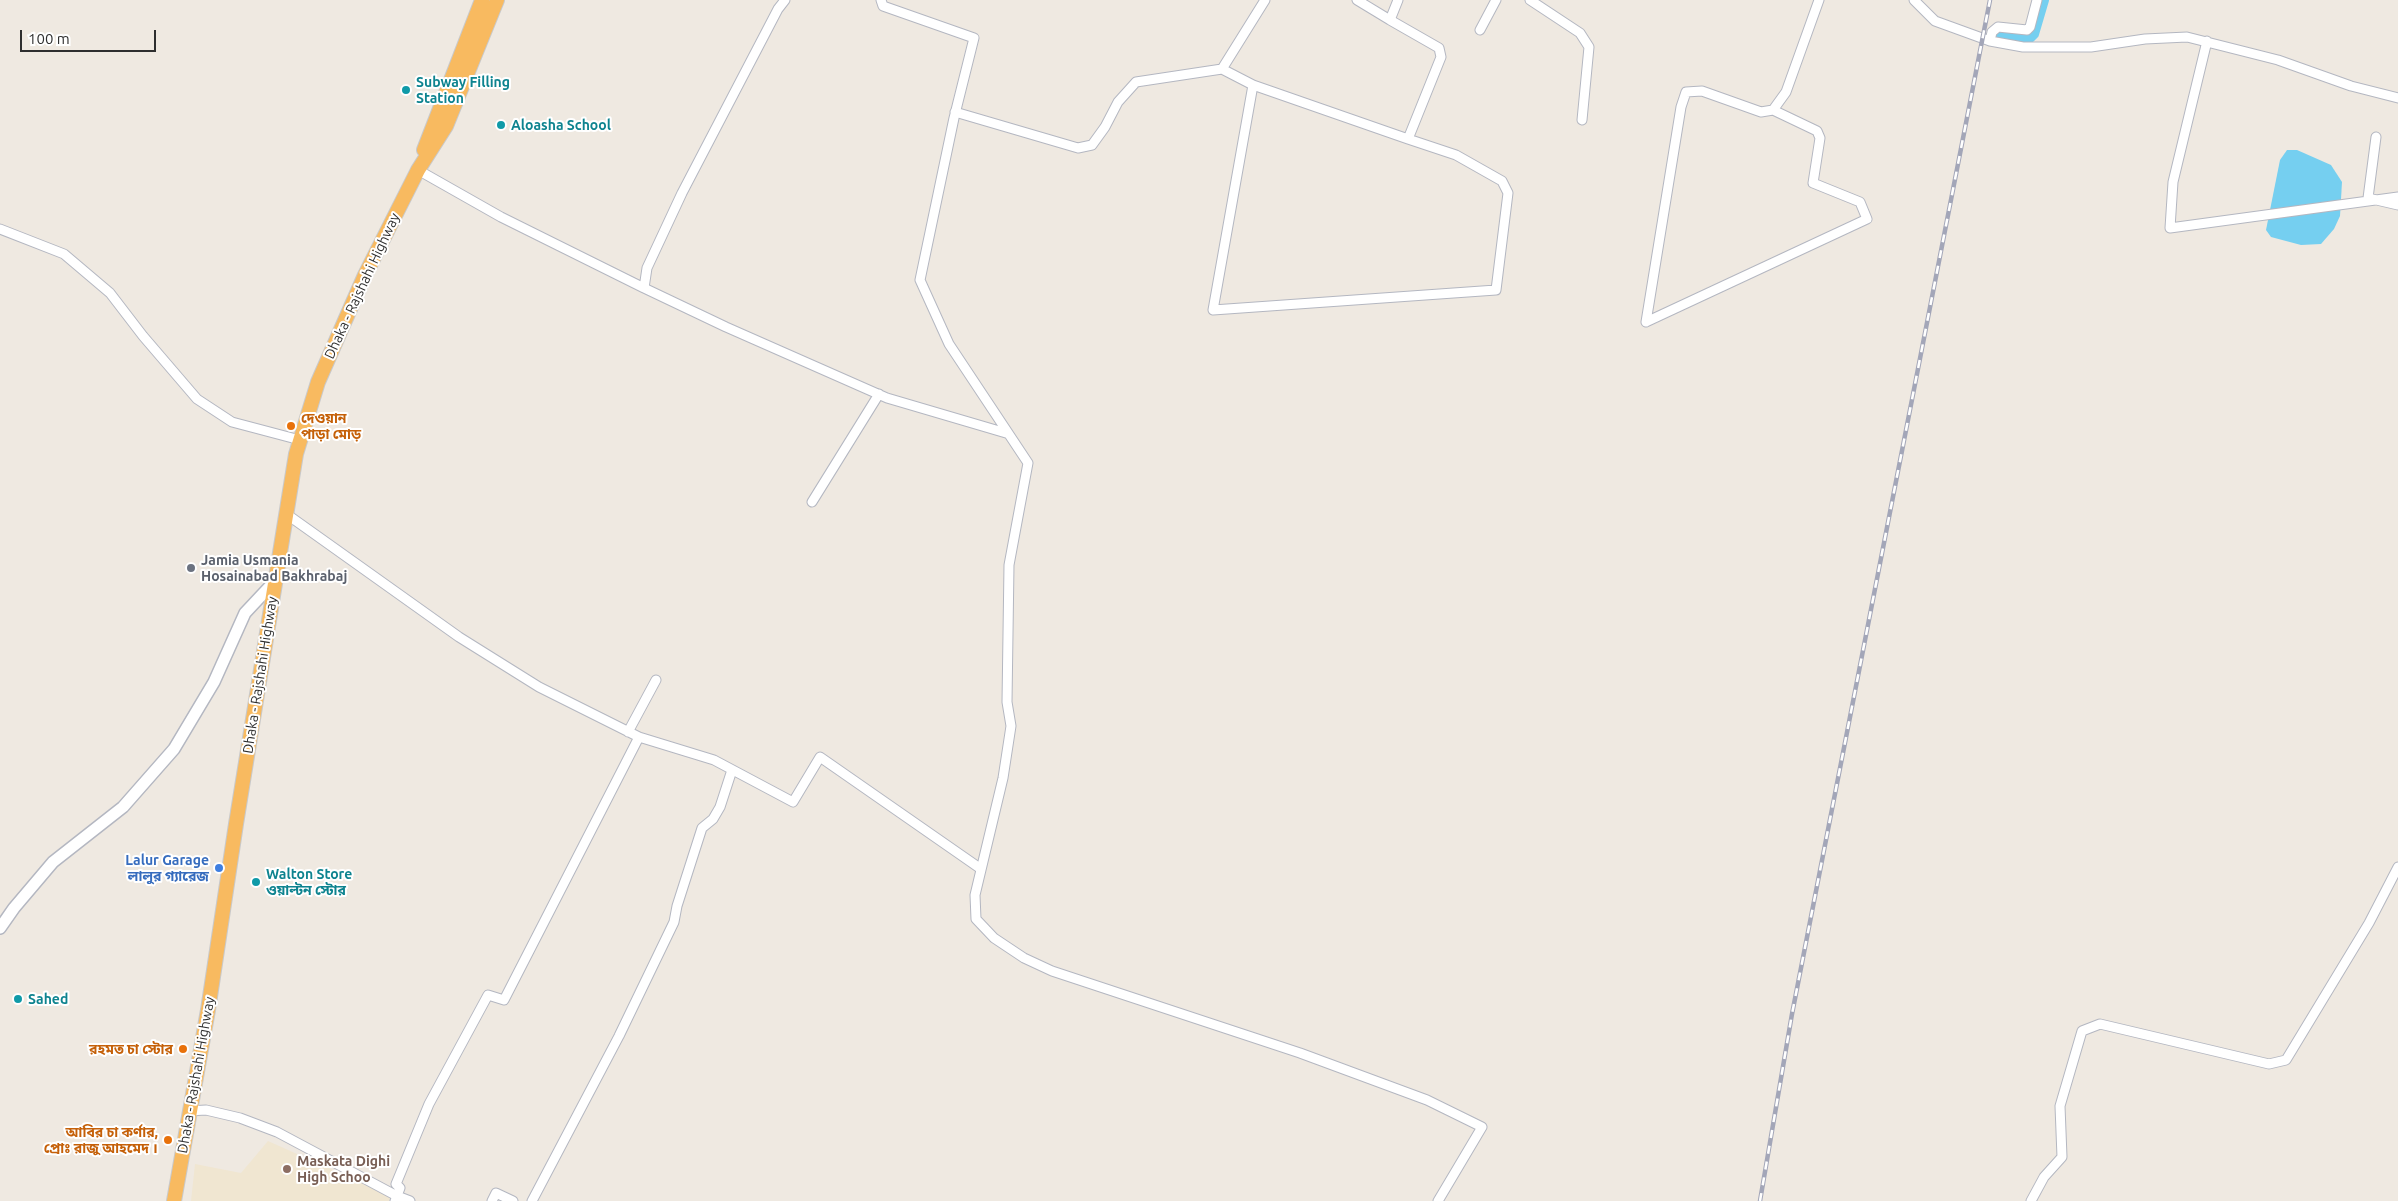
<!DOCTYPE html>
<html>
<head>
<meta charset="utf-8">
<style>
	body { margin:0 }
	#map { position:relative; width:2398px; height:1201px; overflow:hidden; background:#efe9e1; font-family:Ubuntu,sans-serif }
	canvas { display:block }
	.scale { position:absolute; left:20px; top:30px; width:136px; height:22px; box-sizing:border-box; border:2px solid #2e2e2e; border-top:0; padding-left:6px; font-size:15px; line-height:18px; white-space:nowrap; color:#2e2e2e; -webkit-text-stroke:4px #fff; paint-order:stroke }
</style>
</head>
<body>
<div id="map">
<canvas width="2398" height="1201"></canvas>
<div class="scale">100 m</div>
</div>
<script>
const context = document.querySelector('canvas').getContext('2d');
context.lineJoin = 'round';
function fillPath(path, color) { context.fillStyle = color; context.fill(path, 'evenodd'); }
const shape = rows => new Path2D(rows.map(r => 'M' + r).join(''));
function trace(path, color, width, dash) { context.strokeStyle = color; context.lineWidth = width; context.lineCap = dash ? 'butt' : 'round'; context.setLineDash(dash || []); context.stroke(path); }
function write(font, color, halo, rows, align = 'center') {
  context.font = font + ' Ubuntu,"Noto Sans Bengali",sans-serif'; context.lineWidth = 4; context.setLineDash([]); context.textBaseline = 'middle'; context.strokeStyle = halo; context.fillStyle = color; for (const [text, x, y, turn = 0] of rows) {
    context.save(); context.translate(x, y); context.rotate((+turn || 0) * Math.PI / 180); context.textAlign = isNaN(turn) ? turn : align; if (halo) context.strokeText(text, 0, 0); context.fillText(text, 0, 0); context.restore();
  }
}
const education = shape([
	[268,1141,391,1196,389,1201,191,1201,195,1164,241,1173]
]);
const water = shape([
	[2287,150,2297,150,2331,165,2342,182,2340,216,2334,229,2321,244,2301,245,2271,237,2266,230,2280,160]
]);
const canal = shape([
	[1998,36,2030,38,2034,34,2044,0]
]);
const minor = shape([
	[785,0,778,9,682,193,647,268,644,288,726,327,887,398,1006,433],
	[881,0,883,6,974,38,954,118,920,280,949,344,1028,463,1009,565,1007,702,1011,726,1003,778,975,895,976,919,994,938,1024,958,1052,971,1300,1053,1427,1100,1482,1127,1438,1201],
	[1357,0,1390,20],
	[1530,0,1580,33,1589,47,1582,120],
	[1914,0,1935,21,1990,41,2023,47,2091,47,2145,39,2187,37,2278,60,2351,86,2398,98],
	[1480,30,1496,0],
	[1990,41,1992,32,1998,27,2027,30,2030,27,2037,0],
	[2207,41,2173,182,2170,228,2398,197],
	[1222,69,1265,0],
	[1253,85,1408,139],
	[955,112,1078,148,1092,145,1105,127,1118,102,1136,82,1222,69,1253,85,1213,310,1496,290,1508,193,1502,181,1456,155,1408,139,1441,57,1439,48,1390,20,1398,0],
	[2376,137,2368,198,2398,205],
	[418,170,501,217,644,288],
	[0,229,64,254,110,293,143,336,197,399,232,422,300,440],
	[1646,322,1681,107,1686,92,1702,91,1761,112,1773,110,1786,92,1819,0],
	[1646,322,1867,219,1860,202,1813,183,1820,138,1817,131,1773,110],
	[812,502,879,394],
	[285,513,459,637,539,687,639,737,504,1000,488,995,429,1104,396,1184,400,1188,395,1201],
	[628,732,656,680],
	[639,737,714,760,793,802,820,757,981,869],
	[189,1111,206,1110,240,1118,277,1132,397,1196,410,1201],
	[492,1201,496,1193,513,1201],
	[532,1201,619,1036,674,922,677,906,702,828,713,819,720,807,732,770],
	[2031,1201,2044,1177,2062,1157,2060,1106,2082,1031,2100,1024,2269,1064,2286,1060,2369,923,2398,867]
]);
const tertiary = shape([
	[0,928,14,908,53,862,123,807,174,749,214,682,245,613,275,581]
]);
const trunk = shape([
	[424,150,482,0],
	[174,1201,208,1010,236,824,296,454,318,382,365,275,418,170,446,126,497,0]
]);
const rail = shape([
	[1760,1201,1792,1014,1990,0]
]);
const markers = [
	[406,90,5,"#0f9aa8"],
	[501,125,5,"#0f9aa8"],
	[291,426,5,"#e8710a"],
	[191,568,5,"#6b7280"],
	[219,868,5,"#3f7fe0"],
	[256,882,5,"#0f9aa8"],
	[18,999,5,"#0f9aa8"],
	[183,1049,5,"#e8710a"],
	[168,1140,5,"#e8710a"],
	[287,1169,5,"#8d6e63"]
];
const cultureNames = [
	["Subway Filling",416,82],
	["Station",416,98],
	["Aloasha School",511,125],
	["Walton Store",266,874],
	["ওয়াল্টন স্টোর",266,890],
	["Sahed",28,999]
];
const streetNames = [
	["Dhaka - Rajshahi Highway",362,286,-65],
	["Dhaka - Rajshahi Highway",260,675,-81],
	["Dhaka - Rajshahi Highway",196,1075,-80]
];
const foodNames = [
	["দেওয়ান",301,418,"left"],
	["পাড়া মোড়",301,434,"left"],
	["রহমত চা স্টোর",173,1049],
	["আবির চা কর্ণার,",158,1132],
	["প্রোঃ রাজু আহমেদ ।",158,1148]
];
const worshipNames = [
	["Jamia Usmania",201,560],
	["Hosainabad Bakhrabaj",201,576]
];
const shopNames = [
	["Lalur Garage",209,860],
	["লালুর গ্যারেজ",209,876]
];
const educationNames = [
	["Maskata Dighi",297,1161],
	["High Schoo",297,1177]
];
fillPath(education, '#f0e6d1');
fillPath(water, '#75cff0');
trace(canal, '#75cff0', 10);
trace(minor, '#b4b7c1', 11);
trace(tertiary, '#b4b7c1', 14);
trace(trunk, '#c9c9c9', 16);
trace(minor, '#fff', 9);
trace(tertiary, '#fff', 11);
trace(trunk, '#f8ba60', 14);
trace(rail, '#a3a6b8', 4.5);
trace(rail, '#fff', 2.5, [8]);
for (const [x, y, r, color] of markers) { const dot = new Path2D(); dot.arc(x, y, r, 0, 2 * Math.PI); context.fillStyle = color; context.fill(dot); trace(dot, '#fff', 2); }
write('bold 14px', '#0d838f', '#fff', cultureNames, 'left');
write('14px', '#2e2e2e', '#fff', streetNames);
write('bold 14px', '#c56008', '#fff', foodNames, 'right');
write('bold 14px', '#5b616d', '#fff', worshipNames, 'left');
write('bold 14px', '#366cbe', '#fff', shopNames, 'right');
write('bold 14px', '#785e54', '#fff', educationNames, 'left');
</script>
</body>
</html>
